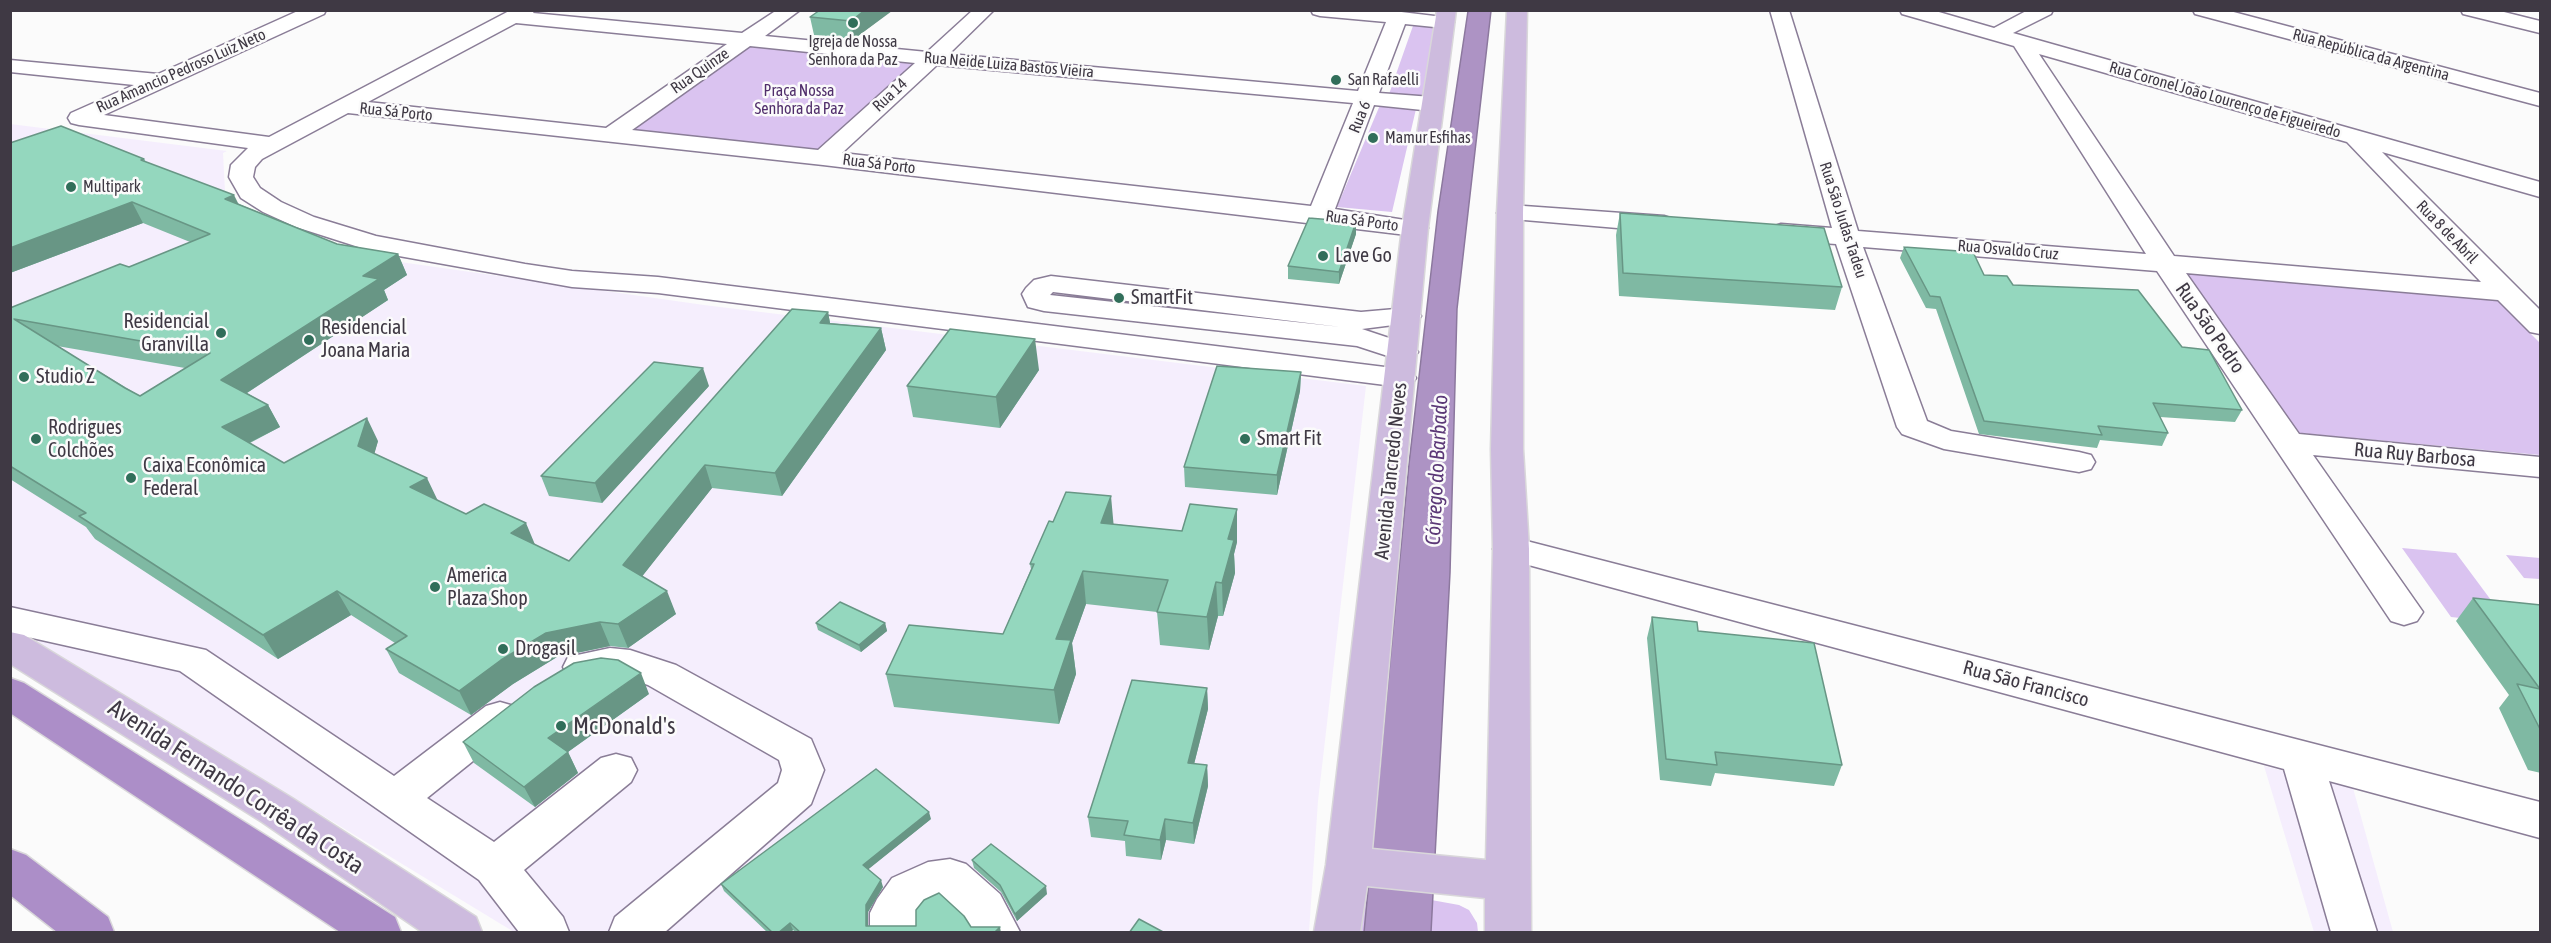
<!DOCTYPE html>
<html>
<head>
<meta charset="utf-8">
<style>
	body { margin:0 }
	#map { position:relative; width:2551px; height:943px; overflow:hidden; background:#fbfbfb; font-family:"Asap Condensed",sans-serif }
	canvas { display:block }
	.frame { position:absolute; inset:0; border:12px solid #3f3944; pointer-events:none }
</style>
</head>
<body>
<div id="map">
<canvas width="2551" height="943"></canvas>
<div class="frame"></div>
</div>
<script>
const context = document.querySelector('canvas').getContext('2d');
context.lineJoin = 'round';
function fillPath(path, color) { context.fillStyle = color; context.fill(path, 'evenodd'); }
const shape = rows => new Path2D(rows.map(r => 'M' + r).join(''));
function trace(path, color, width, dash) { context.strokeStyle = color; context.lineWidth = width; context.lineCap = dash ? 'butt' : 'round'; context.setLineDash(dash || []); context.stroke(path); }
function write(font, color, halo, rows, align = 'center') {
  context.font = font + ' "Asap Condensed",sans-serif'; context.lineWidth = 5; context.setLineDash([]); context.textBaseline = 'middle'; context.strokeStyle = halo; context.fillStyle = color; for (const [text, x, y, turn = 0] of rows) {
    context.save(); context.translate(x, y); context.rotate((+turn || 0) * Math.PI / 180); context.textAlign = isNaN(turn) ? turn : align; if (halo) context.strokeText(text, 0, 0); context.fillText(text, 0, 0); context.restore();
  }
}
const built = shape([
	[10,124,227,151,223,153,225,191,256,218,393,261,704,305,1366,386,1318,801,1309,932,514,932,11,626],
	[2264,766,2353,788,2393,932,2314,932]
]);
const green = shape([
	[1414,23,1436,25,1427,101,1388,97],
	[750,44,925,60,819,154,624,133],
	[1380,105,1416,109,1392,212,1337,207],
	[2180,270,2492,295,2540,343,2540,455,2288,432],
	[2402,548,2456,553,2508,623,2451,617],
	[2506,555,2540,558,2540,579,2524,578],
	[1365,888,1459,905,1469,910,1477,923,1478,932,1431,932,1366,924,1364,932,1346,932,1350,897]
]);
const water = shape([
	[1468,11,1491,11,1457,309,1450,573,1431,932,1364,932,1409,464,1438,211,1468,11]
]);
const minor = shape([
	[300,10,326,10,324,14,104,115,269,137,511,10,535,10,533,13,742,33,777,10,800,10,765,36,927,52,973,10,994,10,949,54,1358,91,1386,22,1320,16,1313,14,1311,10,1385,10,1451,18,1454,22,1451,26,1444,28,1405,24,1379,93,1432,97,1440,99,1443,104,1440,109,1432,111,1374,105,1335,209,1424,223,1428,228,1424,233,1415,236,823,165,348,113,262,159,255,167,253,177,260,188,281,202,314,217,376,236,525,264,572,271,658,277,1401,369,1412,372,1416,378,1412,384,1401,387,658,293,572,287,371,251,296,227,263,212,241,198,229,177,231,165,248,148,79,125,71,123,68,118,71,113,134,85,10,72,10,60,158,74,300,10],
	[516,23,727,44,606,128,368,102,516,23],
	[750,46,915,63,818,150,632,130,750,46],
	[937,65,1353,103,1311,206,842,153,937,65],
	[1770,10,1789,10,1858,231,2146,254,2014,46,1902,14,1900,10,1932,10,1994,28,2028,10,2053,10,2051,14,2013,33,2540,182,2540,197,2382,152,2540,310,2540,334,2530,332,2498,300,2186,273,2299,434,2540,457,2540,477,2313,455,2423,612,2417,621,2404,625,2391,621,2157,271,1863,247,1927,421,1951,431,2079,452,2091,455,2095,462,2091,469,2079,472,1944,449,1902,434,1897,427,1836,244,1781,240,1772,237,1768,232,1772,227,1781,224,1832,228,1770,10],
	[2039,54,2347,142,2481,282,2174,256,2039,54],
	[2193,10,2226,10,2540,93,2540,106,2195,14,2193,10],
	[2461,10,2496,10,2540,21,2540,33,2463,14,2461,10],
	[1510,205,1664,216,1673,219,1677,224,1673,229,1664,232,1501,218,1497,213,1501,208,1510,205],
	[1051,276,1361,312,1407,308,1417,310,1421,316,1417,322,1362,329,1413,346,1418,352,1413,358,1403,361,1357,346,1044,311,1028,307,1022,294,1026,288,1034,280,1051,276],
	[1053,292,1341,327,1050,295,1053,292],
	[1511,537,2540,802,2540,838,2329,781,2377,932,2331,932,2284,769,1499,557,1493,549,1499,541,1511,537],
	[10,607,206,650,394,776,486,706,500,702,514,706,520,717,514,728,427,798,494,842,601,758,616,754,631,758,637,770,631,782,524,870,563,917,569,932,519,932,479,880,180,671,10,633,10,607],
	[610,648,630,650,676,665,811,739,824,770,811,804,665,932,609,932,615,917,778,783,782,770,779,760,648,685,627,678,610,676,582,681,568,677,563,667,568,657,610,648],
	[950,859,966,864,1000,894,1020,932,973,932,968,922,941,898,924,906,916,917,916,932,870,932,870,913,877,899,892,878,928,862,950,859]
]);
const major = shape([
	[1437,10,1456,10,1428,228,1372,849,1486,860,1493,549,1491,449,1497,213,1507,10,1527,10,1523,213,1523,449,1529,549,1531,932,1485,932,1485,898,1367,886,1360,932,1314,932,1326,865,1402,228,1437,10],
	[10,632,24,635,292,798,476,917,482,932,422,932,262,822,10,664,10,632]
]);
const highway = shape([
	[10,678,24,683,395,917,401,932,340,932,10,713,10,678],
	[10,849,26,855,108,917,114,932,57,932,10,895,10,849]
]);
const wall = shape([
	[820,10,892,10,854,39,814,35,810,17],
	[144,159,146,162,239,204,337,244,398,254,407,275,384,290,388,300,247,393,268,405,280,427,250,443,284,463,378,441,374,454,438,501,466,514,536,545,569,561,828,312,830,323,881,328,886,350,782,496,712,488,642,576,676,614,628,648,610,646,557,657,513,684,471,715,399,673,386,649,395,643,351,615,278,659,95,539,86,527,10,479,10,308,129,267,190,242,143,223,10,273],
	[57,346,185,368,140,396],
	[1620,213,1842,287,1835,310,1619,296,1616,235],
	[1356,222,1356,234,1339,284,1288,279,1288,266],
	[1904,247,2013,285,2182,347,2242,410,2235,422,2160,417,2168,433,2162,446,2100,440,2097,448,1979,434,1936,309,1926,308,1900,258],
	[1039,370,1000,428,913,417,907,386],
	[1301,372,1300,391,1277,495,1185,487,1184,467],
	[709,386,602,503,549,496,541,476],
	[1237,509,1237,542,1234,554,1235,573,1223,616,1218,616,1209,650,1160,645,1157,612,1086,604,1072,643,1076,674,1059,724,894,707,886,674,1003,634,1031,569,1030,564,1114,524,1182,531],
	[2473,598,2541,605,2541,773,2528,770,2499,708,2509,695,2456,621],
	[1652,617,1698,631,1842,765,1834,786,1715,773,1711,786,1660,780,1647,638],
	[816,623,885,623,887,631,861,652,818,630],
	[1207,688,1208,709,1194,764,1207,765,1208,786,1194,844,1166,840,1161,860,1126,856,1125,841,1091,837,1088,817],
	[649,694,568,752,578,773,535,807,474,763,463,742],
	[931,819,868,869,883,887,868,912,868,926,971,927,1001,933,796,933,793,930,790,933,768,933,724,891,721,884],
	[972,860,1047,894,1017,921,1001,892,974,868]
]);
const shadedWall = shape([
	[865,10,892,11,854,39,851,21],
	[234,195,244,215,225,199],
	[132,202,143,223,10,273,10,248],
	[1356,222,1356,234,1339,284,1339,272],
	[398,254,407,275,384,290,388,300,233,402,221,380,363,276],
	[828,312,832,334,820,323],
	[881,328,886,350,782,496,775,473],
	[1035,339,1039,370,1000,428,996,397],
	[703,368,709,386,602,503,595,483],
	[1301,372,1300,391,1277,495,1277,475],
	[268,405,280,427,235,450,222,427],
	[367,418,378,441,370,469,358,446],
	[705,465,712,488,633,588,623,565],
	[427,478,438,501,410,487],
	[1111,496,1114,529,1101,523],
	[1237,509,1237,542,1234,554,1235,573,1223,616,1222,583,1228,539],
	[526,523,536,547,511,533],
	[1083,571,1086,604,1072,643,1076,674,1059,724,1054,690,1056,639],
	[1216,582,1218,616,1209,650,1207,617],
	[337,591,351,615,278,659,263,635],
	[667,591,676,614,628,648,618,624],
	[600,622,610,646,557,657,513,684,471,715,459,691,501,660,546,633],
	[885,623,887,631,861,652,859,645],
	[641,673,649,694,558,759,548,738],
	[1207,688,1208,709,1189,784,1188,763],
	[568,752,578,773,535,807,524,787],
	[1207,765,1208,786,1194,844,1193,823],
	[929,812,931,819,865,872,863,865],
	[1165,819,1166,840,1161,860,1160,840],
	[881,880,883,887,868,912,868,933,866,926,866,905],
	[1046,886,1047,894,1017,921,1015,914],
	[790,923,793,930,790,933,778,933],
	[1000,927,1001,933,994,933]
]);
const building = shape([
	[820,10,865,10,851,21,810,17,820,10],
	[61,126,144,159,141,160,234,195,225,199,337,244,398,254,363,276,379,279,221,380,268,405,222,427,284,463,367,418,358,446,427,478,410,487,466,514,484,504,526,523,511,533,569,561,792,309,828,312,820,323,881,328,775,473,705,465,623,565,667,591,618,624,600,622,546,633,501,660,459,691,386,649,407,636,337,591,263,635,79,516,86,513,10,466,10,308,120,264,129,267,210,234,132,202,10,248,10,143,61,126],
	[14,319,210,353,140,396,125,388,14,319],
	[1620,213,1824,228,1842,287,1623,273,1620,213],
	[1309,218,1356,222,1339,272,1288,266,1309,218],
	[1904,247,1973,252,1984,275,2007,276,2013,285,2138,290,2182,347,2209,350,2242,410,2153,403,2168,433,2098,426,2102,435,1984,421,1940,297,1930,296,1904,247],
	[950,329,1035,339,996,397,907,386,950,329],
	[654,362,703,368,595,483,541,476,654,362],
	[1217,366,1301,372,1277,475,1184,467,1217,366],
	[1066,492,1111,496,1101,523,1182,531,1190,504,1237,509,1228,539,1234,540,1222,583,1216,582,1207,617,1157,612,1168,580,1083,571,1056,639,1071,640,1054,690,886,674,909,625,1003,634,1034,564,1030,564,1049,521,1053,522,1066,492],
	[2473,598,2541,605,2541,731,2517,684,2540,689,2473,598],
	[840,602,885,623,859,645,816,623,840,602],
	[1652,617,1697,622,1698,631,1814,643,1842,765,1715,752,1717,765,1666,759,1652,617],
	[601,658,618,660,641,673,548,738,568,752,524,787,463,742,534,687,574,663,601,658],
	[1132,680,1207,688,1188,763,1207,765,1193,823,1165,819,1160,840,1124,835,1128,821,1088,817,1132,680],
	[876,769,929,812,863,865,881,880,866,905,866,926,916,926,916,910,924,900,939,893,964,916,971,927,1000,927,994,933,801,933,790,923,778,933,773,933,721,884,876,769],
	[991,844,1046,886,1015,914,1000,885,972,860,991,844],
	[1139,919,1165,933,1129,933,1139,919]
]);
const markers = [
	[853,23,6,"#316e5a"],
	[1336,80,6,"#316e5a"],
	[1373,138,6,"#316e5a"],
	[71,187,6,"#316e5a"],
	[1323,256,6,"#316e5a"],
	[1119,298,6,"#316e5a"],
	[221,333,6,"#316e5a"],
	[309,340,6,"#316e5a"],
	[24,377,6,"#316e5a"],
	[36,439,6,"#316e5a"],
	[1245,439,6,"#316e5a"],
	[131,478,6,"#316e5a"],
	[435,587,6,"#316e5a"],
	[503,649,6,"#316e5a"],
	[561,726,6,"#316e5a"]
];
const farPoinames = [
	["Igreja de Nossa",853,42,"center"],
	["Senhora da Paz",853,60,"center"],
	["San Rafaelli",1348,80],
	["Mamur Esfihas",1385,138],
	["Multipark",83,187]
];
const farStreetnames = [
	["Rua República da Argentina",2371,55,15],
	["Rua Neide Luiza Bastos Vieira",1009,65,5],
	["Rua Amancio Pedroso Luiz Neto",181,71,-24],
	["Rua Quinze",700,71,-35],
	["Rua 14",890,95,-43],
	["Rua Coronel João Lourenço de Figueiredo",2225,100,16],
	["Rua Sá Porto",396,112,6],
	["Rua 6",1360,117,-68],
	["Rua Sá Porto",879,164,7],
	["Rua São Judas Tadeu",1843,220,72],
	["Rua Sá Porto",1362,221,8],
	["Rua 8 de Abril",2447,232,46],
	["Rua Osvaldo Cruz",2008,250,5]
];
const farParknames = [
	["Praça Nossa",799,91],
	["Senhora da Paz",799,109]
];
const poiNames = [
	["Lave Go",1335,256],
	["SmartFit",1131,298],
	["Residencial",209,322,"right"],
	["Granvilla",209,345,"right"],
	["Residencial",321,328],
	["Joana Maria",321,351],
	["Studio Z",36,377],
	["Rodrigues",48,428],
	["Colchões",48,451],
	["Smart Fit",1257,439],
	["Caixa Econômica",143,466],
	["Federal",143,489],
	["America",447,576],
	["Plaza Shop",447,599],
	["Drogasil",515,649]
];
const streetNames = [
	["Rua São Pedro",2210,328,55],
	["Rua Ruy Barbosa",2415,455,5],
	["Avenida Tancredo Neves",1391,471,-84],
	["Rua São Francisco",2026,684,15]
];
const waterNames = [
	["Córrego do Barbado",1437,470,-87]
];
const nearPoinames = [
	["McDonald's",573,726]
];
const nearStreetnames = [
	["Avenida Fernando Corrêa da Costa",236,787,33]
];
fillPath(built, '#f5eefd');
fillPath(green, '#dac3f0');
fillPath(water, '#ad93c4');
trace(water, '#8c789e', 1.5);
trace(minor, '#8a7d97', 3);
trace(major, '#d9d7da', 3);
trace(highway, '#d9d7da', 3);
fillPath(minor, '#fff');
fillPath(major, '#cdbbde');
fillPath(highway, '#ac8ec8');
fillPath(wall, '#7fb9a3');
fillPath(shadedWall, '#689685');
fillPath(building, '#94d7be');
trace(building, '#689685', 1.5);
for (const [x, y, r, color] of markers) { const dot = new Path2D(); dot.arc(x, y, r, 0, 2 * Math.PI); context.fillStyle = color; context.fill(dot); trace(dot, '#fbfbfb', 2); }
write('16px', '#3f3944', '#fbfbfb', farPoinames, 'left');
write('16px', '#3f3944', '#fbfbfb', farStreetnames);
write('16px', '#502e6b', '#fbfbfb', farParknames);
write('20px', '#3f3944', '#fbfbfb', poiNames, 'left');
write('20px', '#3f3944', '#fbfbfb', streetNames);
write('italic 21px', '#5b3877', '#fbfbfb', waterNames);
write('24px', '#3f3944', '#fbfbfb', nearPoinames, 'left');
write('24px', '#3f3944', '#fbfbfb', nearStreetnames);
</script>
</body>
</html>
